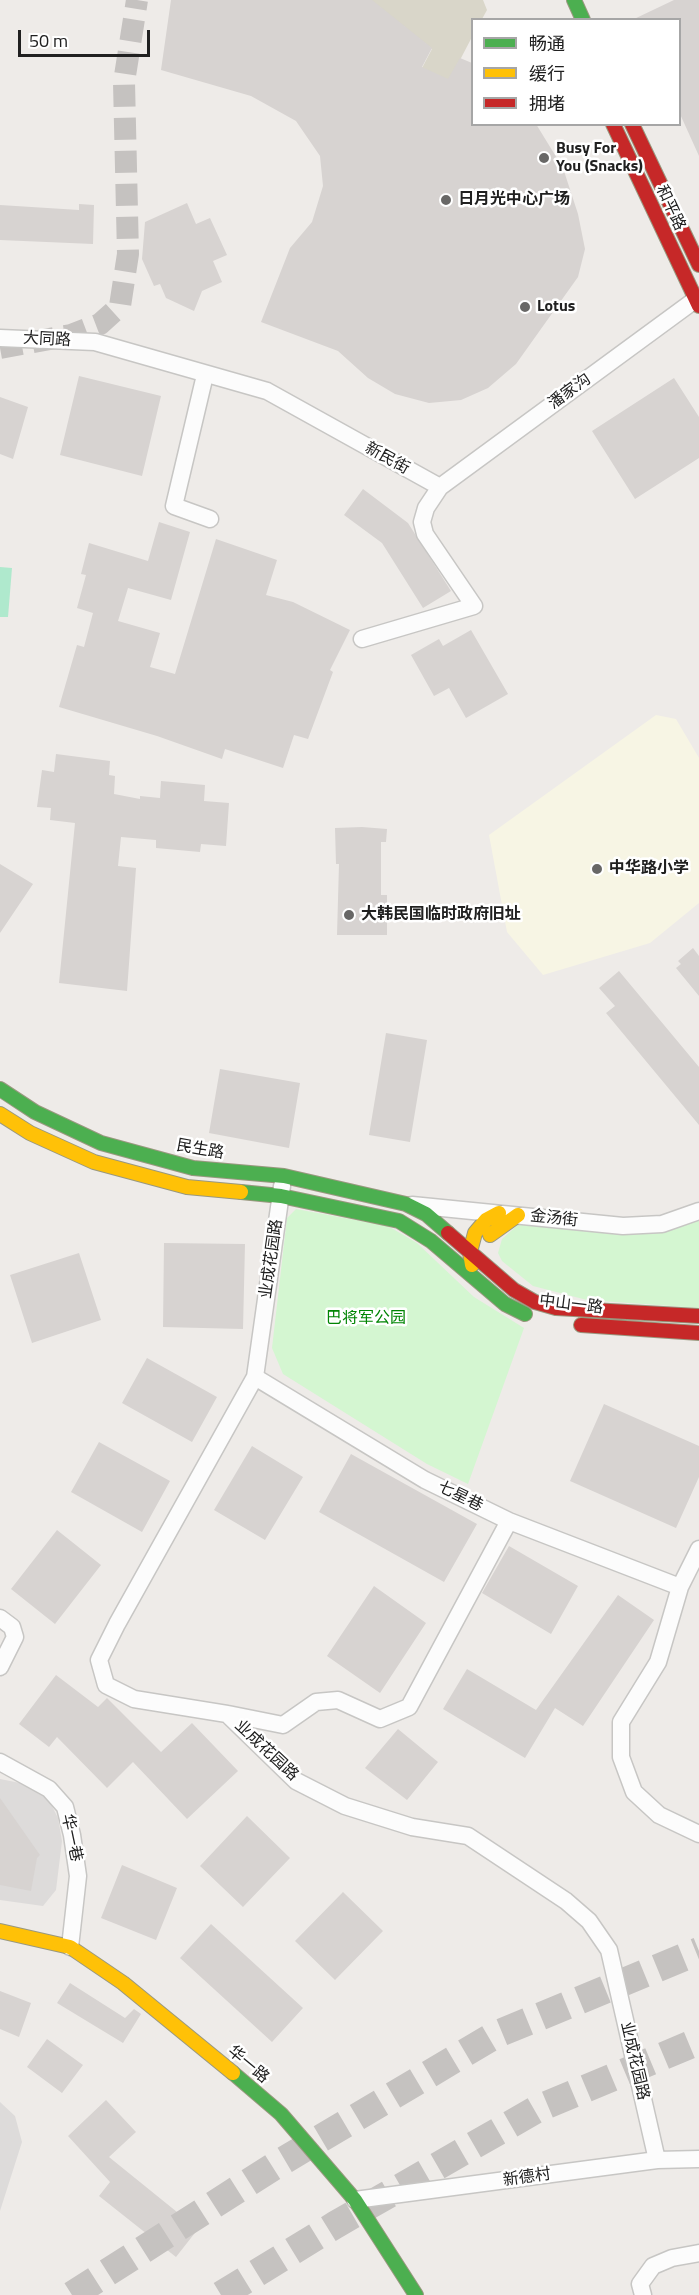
<!DOCTYPE html>
<html>
<head>
<meta charset="utf-8">
<style>
	body { margin:0 }
	#map { position:relative; width:699px; height:2295px; overflow:hidden; background:#eeebe8; font-family:"Titillium Web","Noto Sans SC",sans-serif }
	canvas { display:block }
	.legend { position:absolute; left:471px; top:18px; width:210px; height:108px; box-sizing:border-box; background:#fff; border:2px solid #a6a6a6; margin:0; padding:8px 10px; list-style:none; font-size:18px; color:#202020 }
	.legend li { display:flex; align-items:center; gap:12px; height:30px }
	.legend b { width:30px; border:2px solid #a6a6a6 }
	.scale { position:absolute; left:18px; top:30px; width:132px; height:27px; box-sizing:border-box; border:3px solid #202020; border-top:0; padding-left:8px; font-size:18px; line-height:21px; white-space:nowrap; color:#202020; -webkit-text-stroke:4px #fff; paint-order:stroke }
</style>
</head>
<body>
<div id="map">
<canvas width="699" height="2295"></canvas>
<ul class="legend">
<li><b style="height:8px;background:#4caf50"></b>畅通</li>
<li><b style="height:8px;background:#ffc107"></b>缓行</li>
<li><b style="height:8px;background:#c62828"></b>拥堵</li>
</ul>
<div class="scale">50 m</div>
</div>
<script>
const context = document.querySelector('canvas').getContext('2d');
context.lineJoin = 'round';
function fillPath(path, color) { context.fillStyle = color; context.fill(path, 'evenodd'); }
const shape = rows => new Path2D(rows.map(r => 'M' + r).join(''));
function trace(path, color, width, dash) { context.strokeStyle = color; context.lineWidth = width; context.lineCap = dash ? 'butt' : 'round'; context.setLineDash(dash || []); context.stroke(path); }
function write(font, color, halo, rows, align = 'center') {
  context.font = font + ' "Titillium Web","Noto Sans SC",sans-serif'; context.lineWidth = 5; context.setLineDash([]); context.textBaseline = 'middle'; context.strokeStyle = halo; context.fillStyle = color; for (const [text, x, y, turn = 0] of rows) {
    context.save(); context.translate(x, y); context.rotate((+turn || 0) * Math.PI / 180); context.textAlign = isNaN(turn) ? turn : align; if (halo) context.strokeText(text, 0, 0); context.fillText(text, 0, 0); context.restore();
  }
}
const residential = shape([
	[0,1779,25,1784,48,1798,58,1818,62,1841,56,1890,43,1906,0,1900],
	[0,2102,15,2116,22,2142,0,2211]
]);
const education = shape([
	[656,715,676,719,699,758,699,903,650,943,543,975,507,932,489,835]
]);
const construction = shape([
	[370,0,483,0,487,10,482,19,472,20,472,37,449,81,422,68,432,49]
]);
const park = shape([
	[296,1209,388,1226,417,1243,474,1297,524,1328,468,1484,427,1464,283,1374,272,1348,287,1218],
	[699,1218,699,1308,587,1300,533,1286,502,1261,498,1253,502,1239,520,1223,643,1234]
]);
const pitch = shape([
	[0,567,12,568,8,617,0,617]
]);
const building = shape([
	[171,0,372,0,432,48,422,67,448,79,460,58,472,63,472,124,536,124,563,168,578,214,585,249,578,277,516,364,488,388,461,400,429,403,395,394,368,378,338,351,261,322,290,248,312,222,323,186,320,156,296,121,251,96,161,70],
	[674,0,699,0,699,156,680,114,680,20,632,20],
	[187,203,196,224,210,218,227,255,213,261,222,282,202,291,194,311,166,298,160,284,154,286,142,259,145,222],
	[79,204,94,205,93,244,0,240,0,205,79,210],
	[79,376,161,396,142,476,60,455],
	[674,378,699,417,699,458,635,499,592,431],
	[0,397,28,407,13,459,0,454],
	[363,489,408,523,451,591,423,608,382,543,344,515],
	[159,522,190,532,171,600,128,588,118,621,160,633,150,667,175,674,216,539,277,560,266,595,293,602,350,630,330,670,333,672,308,739,294,735,283,768,225,749,222,759,157,736,59,707,77,645,84,647,93,613,77,608,86,575,81,574,89,543,148,561],
	[471,630,508,694,466,718,449,688,434,696,411,655,439,639,443,646],
	[56,754,110,761,109,775,115,776,114,794,140,799,140,796,160,798,161,781,205,785,204,801,229,803,226,846,201,844,200,852,156,848,156,840,121,837,118,866,136,868,127,991,59,983,75,823,50,820,51,808,37,807,42,770,54,772],
	[362,827,387,829,386,842,381,842,381,895,387,895,387,935,337,935,339,864,336,864,335,828],
	[0,864,33,884,0,933],
	[693,948,699,956,699,996,676,968,681,964,678,961],
	[619,971,699,1067,699,1125,606,1013,615,1006,599,988],
	[386,1033,427,1040,410,1142,369,1135],
	[220,1069,300,1083,289,1148,209,1133],
	[164,1243,245,1244,243,1329,163,1327],
	[79,1253,101,1320,32,1343,10,1275],
	[147,1358,217,1397,192,1442,122,1403],
	[604,1404,699,1446,699,1477,676,1528,570,1481],
	[99,1442,170,1481,142,1532,71,1492],
	[252,1446,303,1477,265,1540,214,1510],
	[351,1454,477,1524,444,1582,319,1512],
	[57,1530,101,1565,55,1624,11,1589],
	[509,1546,578,1586,551,1634,482,1593],
	[374,1586,426,1623,380,1693,327,1656],
	[618,1595,654,1620,583,1726,555,1708,525,1758,443,1709,467,1669,536,1710],
	[56,1675,98,1707,107,1698,161,1752,192,1723,238,1771,187,1819,133,1762,107,1788,57,1737,49,1747,19,1724],
	[398,1729,438,1762,407,1800,365,1768],
	[0,1798,40,1855,37,1858,31,1891,0,1885],
	[247,1816,290,1858,243,1907,200,1866],
	[122,1865,177,1888,156,1940,101,1918],
	[343,1892,383,1931,335,1980,295,1941],
	[211,1924,303,2008,272,2042,180,1958],
	[70,1983,125,2018,134,2009,141,2014,123,2043,57,2003],
	[0,1991,31,2003,19,2037,0,2029],
	[47,2039,83,2065,62,2093,27,2067],
	[106,2100,136,2132,109,2157,198,2229,176,2257,99,2196,110,2182,68,2136]
]);
const secondaryTunnel = shape([
	[0,348,71,335,100,324,120,306,128,254,124,82,137,0]
]);
const highwayTunnel = shape([
	[72,2295,276,2165,495,2035,699,1951],
	[221,2295,335,2225,537,2109,699,2041]
]);
const street = shape([
	[0,338,95,342,267,391,440,487],
	[205,375,174,506,210,519],
	[362,639,474,606,425,534,422,522,426,508,440,487,699,297],
	[282,1186,255,1377,117,1624,99,1660,106,1685,134,1699,227,1714,296,1781,345,1806,412,1827,468,1836,566,1901,589,1921,609,1950,657,2160],
	[412,1205,623,1226,662,1224,699,1211],
	[255,1377,425,1480,509,1521,680,1587],
	[699,1549,680,1587,658,1662,621,1722,621,1757,634,1792,659,1815,699,1834],
	[0,1618,12,1627,15,1637,0,1667],
	[228,1714,283,1725,316,1702,338,1700,380,1719,409,1707,509,1521],
	[0,1762,49,1789,65,1807,72,1835,78,1876,70,1947],
	[355,2200,657,2160,699,2159],
	[643,2295,640,2284,653,2266,672,2258,699,2253]
]);
const fast = shape([
	[574,0,583,20],
	[0,1089,35,1112,101,1143,193,1168,284,1176,406,1204,426,1214,448,1233],
	[241,1192,281,1196,399,1221,431,1241,505,1304,525,1314],
	[233,2073,281,2114,355,2200,416,2295]
]);
const slow = shape([
	[0,1114,30,1133,94,1162,187,1187,241,1192],
	[490,1235,518,1215],
	[472,1265,470,1252,475,1233,486,1220,499,1213],
	[0,1931,70,1947,123,1983,233,2073]
]);
const jam = shape([
	[613,124,699,306],
	[632,124,699,265],
	[448,1233,514,1290,535,1302,556,1308,699,1316],
	[581,1325,699,1333]
]);
const markers = [
	[544,158,6,"#686766"],
	[446,200,6,"#686766"],
	[525,307,6,"#686766"],
	[597,869,6,"#686766"],
	[349,915,6,"#686766"]
];
const poiNames = [
	["Busy For",556,149],
	["You (Snacks)",556,167],
	["日月光中心广场",458,200],
	["Lotus",537,307],
	["中华路小学",609,869],
	["大韩民国临时政府旧址",361,915]
];
const streetNames = [
	["和平路",670,208,65],
	["大同路",47,340,3],
	["潘家沟",570,392,-36],
	["新民街",387,459,29],
	["民生路",200,1150,10],
	["金汤街",554,1219,6],
	["业成花园路",272,1259,-82],
	["中山一路",571,1305,7],
	["七星巷",460,1497,26],
	["业成花园路",266,1751,43],
	["华一巷",71,1838,78],
	["业成花园路",634,2061,77],
	["华一路",248,2065,40],
	["新德村",527,2178,-8]
];
const parkNames = [
	["巴将军公园",366,1319]
];
fillPath(residential, '#dddbda');
fillPath(education, '#f7f5e4');
fillPath(construction, '#d9d6c9');
fillPath(park, '#d4f6d1');
fillPath(pitch, '#afe9cd');
fillPath(building, '#d7d3d1');
trace(secondaryTunnel, '#c5c2c0', 22, [22, 11]);
trace(highwayTunnel, '#c5c2c0', 28, [28, 14]);
trace(street, '#c7c6c4', 19);
trace(fast, '#99987f', 16);
trace(slow, '#99987f', 16);
trace(jam, '#99987f', 16);
trace(street, '#fcfcfc', 16);
trace(fast, '#4caf50', 14);
trace(slow, '#ffc107', 14);
trace(jam, '#c62828', 14);
for (const [x, y, r, color] of markers) { const dot = new Path2D(); dot.arc(x, y, r, 0, 2 * Math.PI); context.fillStyle = color; context.fill(dot); trace(dot, '#fff', 2); }
write('bold 16px', '#202020', '#fff', poiNames, 'left');
write('16px', '#202020', '#fff', streetNames);
write('16px', '#018504', '#fff', parkNames);
</script>
</body>
</html>
